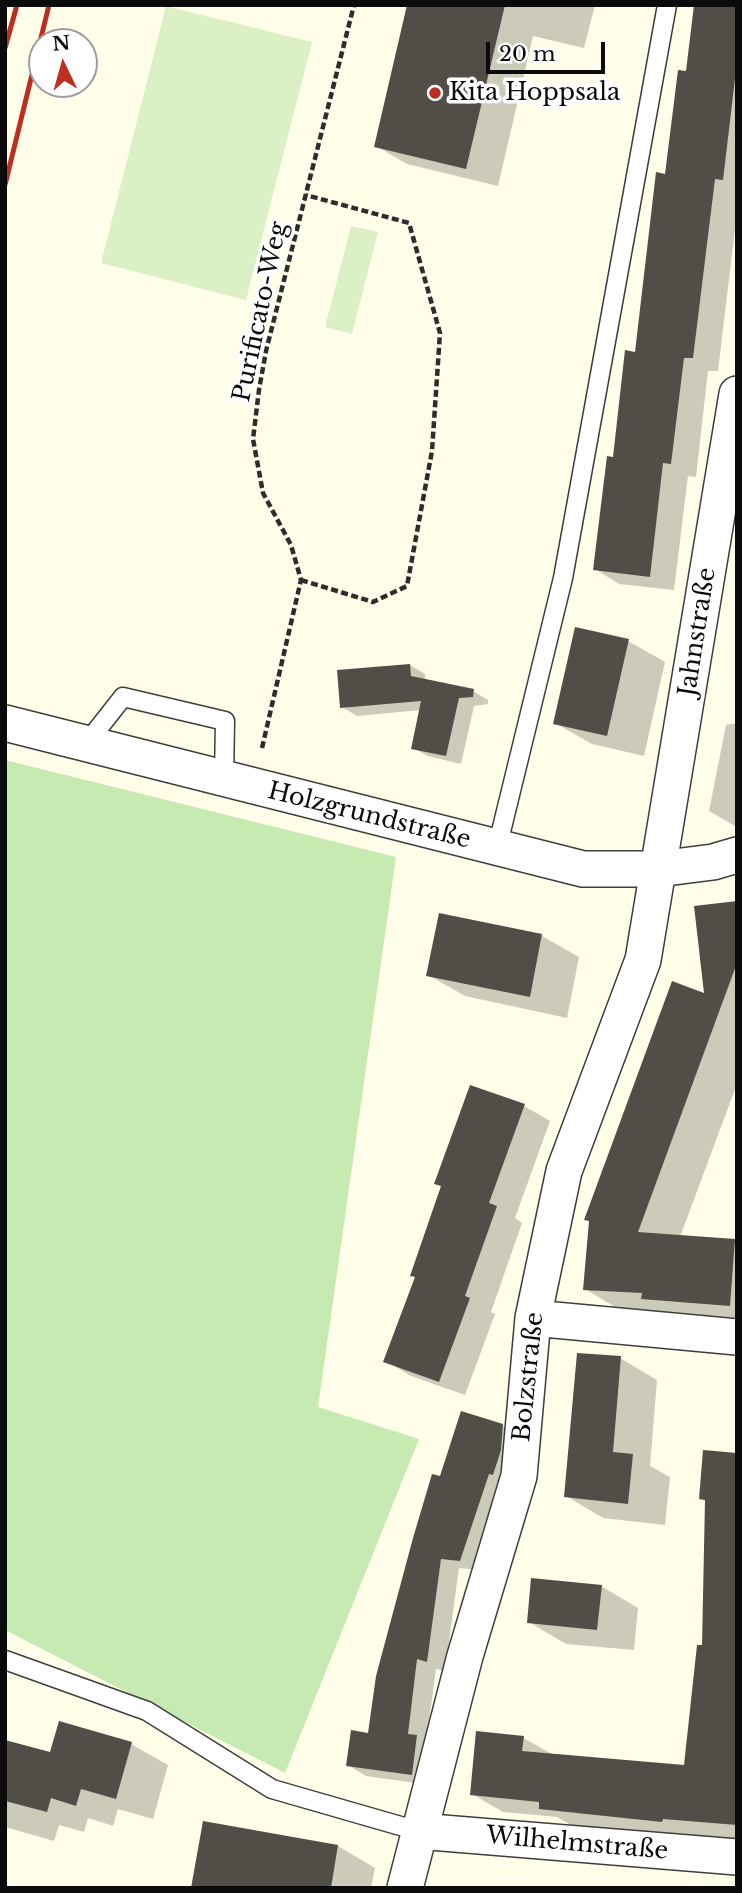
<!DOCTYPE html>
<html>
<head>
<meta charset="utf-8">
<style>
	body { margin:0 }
	#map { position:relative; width:742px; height:1893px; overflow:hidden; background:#fffee8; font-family:"Libre Baskerville",serif }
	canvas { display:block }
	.frame { position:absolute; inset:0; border:7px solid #0b0b0b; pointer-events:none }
	.north { position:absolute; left:28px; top:28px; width:70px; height:70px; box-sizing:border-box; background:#fff; border:2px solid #9d9d9d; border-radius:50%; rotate:355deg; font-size:19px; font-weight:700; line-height:28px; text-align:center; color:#0b0b0b }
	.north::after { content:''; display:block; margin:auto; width:24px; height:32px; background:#bd2e20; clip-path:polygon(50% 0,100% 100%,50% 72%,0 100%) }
	.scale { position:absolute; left:486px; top:42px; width:119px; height:32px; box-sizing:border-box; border:4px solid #0b0b0b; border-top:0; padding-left:9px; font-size:21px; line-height:24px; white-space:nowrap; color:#0b0b0b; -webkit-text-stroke:5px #fff; paint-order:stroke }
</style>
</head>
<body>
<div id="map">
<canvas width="742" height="1893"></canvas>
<div class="frame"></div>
<div class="north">N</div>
<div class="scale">20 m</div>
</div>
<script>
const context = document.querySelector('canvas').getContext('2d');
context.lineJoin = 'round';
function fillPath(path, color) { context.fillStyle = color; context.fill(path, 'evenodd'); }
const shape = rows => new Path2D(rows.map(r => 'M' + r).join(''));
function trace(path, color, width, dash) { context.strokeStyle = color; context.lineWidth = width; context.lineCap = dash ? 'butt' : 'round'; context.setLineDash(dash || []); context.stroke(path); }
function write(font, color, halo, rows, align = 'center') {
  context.font = font + ' "Libre Baskerville",serif'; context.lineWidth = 7; context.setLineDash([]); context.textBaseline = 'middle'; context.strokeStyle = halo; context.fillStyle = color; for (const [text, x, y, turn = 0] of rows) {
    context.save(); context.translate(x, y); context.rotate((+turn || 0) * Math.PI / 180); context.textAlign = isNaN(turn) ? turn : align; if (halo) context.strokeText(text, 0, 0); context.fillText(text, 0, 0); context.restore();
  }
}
const green = shape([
	[5,760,396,857,318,1407,419,1439,285,1773,5,1630]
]);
const pitch = shape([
	[166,6,312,42,246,300,101,263],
	[351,226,378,232,352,334,325,327]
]);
const shadow = shape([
	[409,5,595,5,584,48,533,36,498,186,407,164,376,146],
	[737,5,737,213,718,371,708,371,696,477,688,476,674,590,619,584,595,569,688,73],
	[628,641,665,662,644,756,592,744,555,723],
	[410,665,425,674,425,681,473,691,488,700,488,704,474,706,461,764,428,756,413,748,421,710,357,716,342,707],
	[737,723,737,825,735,826,709,811,726,725],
	[737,902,737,1084,680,1237,737,1240,737,1324,680,1320,667,1312,622,1311,585,1289,707,995],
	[440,915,542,936,579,957,567,1018,465,996,428,975],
	[524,1106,550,1121,515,1218,522,1223,491,1312,495,1314,465,1395,411,1376,386,1361,416,1278,443,1187],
	[620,1358,657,1380,650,1466,670,1477,665,1525,603,1518,566,1496],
	[503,1426,521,1437,478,1570,459,1568,445,1671,436,1669,426,1743,430,1785,366,1776,348,1765,370,1735,441,1478],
	[737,1454,737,1839,571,1825,557,1817,503,1812,472,1794,523,1738,554,1755,685,1767,703,1647,707,1502,701,1499],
	[601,1586,638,1608,634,1650,566,1644,529,1622],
	[5,1742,51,1754,131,1744,168,1765,153,1819,118,1809,113,1826,88,1818,84,1832,59,1825,54,1841,5,1827],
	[338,1846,375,1868,371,1888,193,1888]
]);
const building = shape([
	[407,5,505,5,466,169,374,147],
	[694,5,737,5,737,62,723,180,715,179,693,358,684,358,671,464,663,463,650,577,593,570,607,456,613,457,625,350,635,352,656,172,665,174,678,70,686,71],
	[575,627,629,639,607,736,553,724],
	[410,664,411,676,474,689,473,697,459,698,446,756,411,749,421,701,340,708,337,670],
	[737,901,737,963,638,1232,735,1239,730,1306,641,1299,642,1293,583,1290,589,1221,584,1220,672,981,704,993,694,906],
	[439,913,542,934,530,997,426,976],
	[470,1085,525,1104,489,1203,497,1206,465,1296,470,1298,439,1382,383,1362,415,1277,410,1276,441,1186,434,1184],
	[577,1353,621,1356,613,1452,633,1454,628,1504,564,1497],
	[461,1411,503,1424,501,1450,493,1475,489,1474,460,1561,441,1559,427,1662,417,1659,408,1734,417,1735,412,1775,346,1766,351,1730,368,1733,376,1676,413,1538,432,1474,440,1476],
	[703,1450,737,1453,737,1825,663,1819,662,1822,539,1809,539,1802,470,1795,476,1731,524,1736,522,1751,684,1765,697,1645,702,1645,705,1500,699,1499],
	[531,1578,602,1585,597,1630,527,1623],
	[59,1721,132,1742,116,1799,81,1789,76,1806,51,1798,47,1812,5,1801,5,1740,50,1752],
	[203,1821,338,1845,331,1888,191,1888]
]);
const path = shape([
	[301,580,373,602,407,586,432,451,440,333,409,223,306,195],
	[262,748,301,580,291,545,263,493,253,439,259,390,266,351,354,5]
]);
const service = shape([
	[86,744,123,697,225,721,224,778],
	[497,848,563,578,667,5],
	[5,1660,147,1711,272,1789,418,1831]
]);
const minor = shape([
	[5,723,583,869,658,869,713,862,737,855],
	[533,1318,737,1337],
	[418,1831,737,1857],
	[405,1888,465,1656,519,1476,533,1318,564,1171,643,960,737,394]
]);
const rail = shape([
	[5,48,17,5],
	[5,185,49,5]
]);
const markers = [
	[435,93,7,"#bd2e20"]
];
const poiNames = [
	["Kita Hoppsala",449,93]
];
const streetNames = [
	["Purificato-Weg",261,312,-78],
	["Jahnstraße",698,632,-81],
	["Holzgrundstraße",369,816,14],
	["Bolzstraße",529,1377,-84],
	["Wilhelmstraße",577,1844,5]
];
fillPath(green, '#c7e9b2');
fillPath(pitch, '#dbf0c4');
fillPath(shadow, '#0003');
fillPath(building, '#534d47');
trace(service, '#3e3e3e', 21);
trace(minor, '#3e3e3e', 38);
trace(path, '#2d2d2d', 4.5, [7, 3.5]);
trace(service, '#fff', 18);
trace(minor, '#fff', 35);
trace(rail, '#bd2e20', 5);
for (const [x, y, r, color] of markers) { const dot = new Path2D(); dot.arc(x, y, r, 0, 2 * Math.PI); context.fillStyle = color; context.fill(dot); trace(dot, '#fff', 2.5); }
write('24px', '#0b0b0b', '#fff', poiNames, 'left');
write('24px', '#0b0b0b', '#fff', streetNames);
</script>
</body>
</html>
